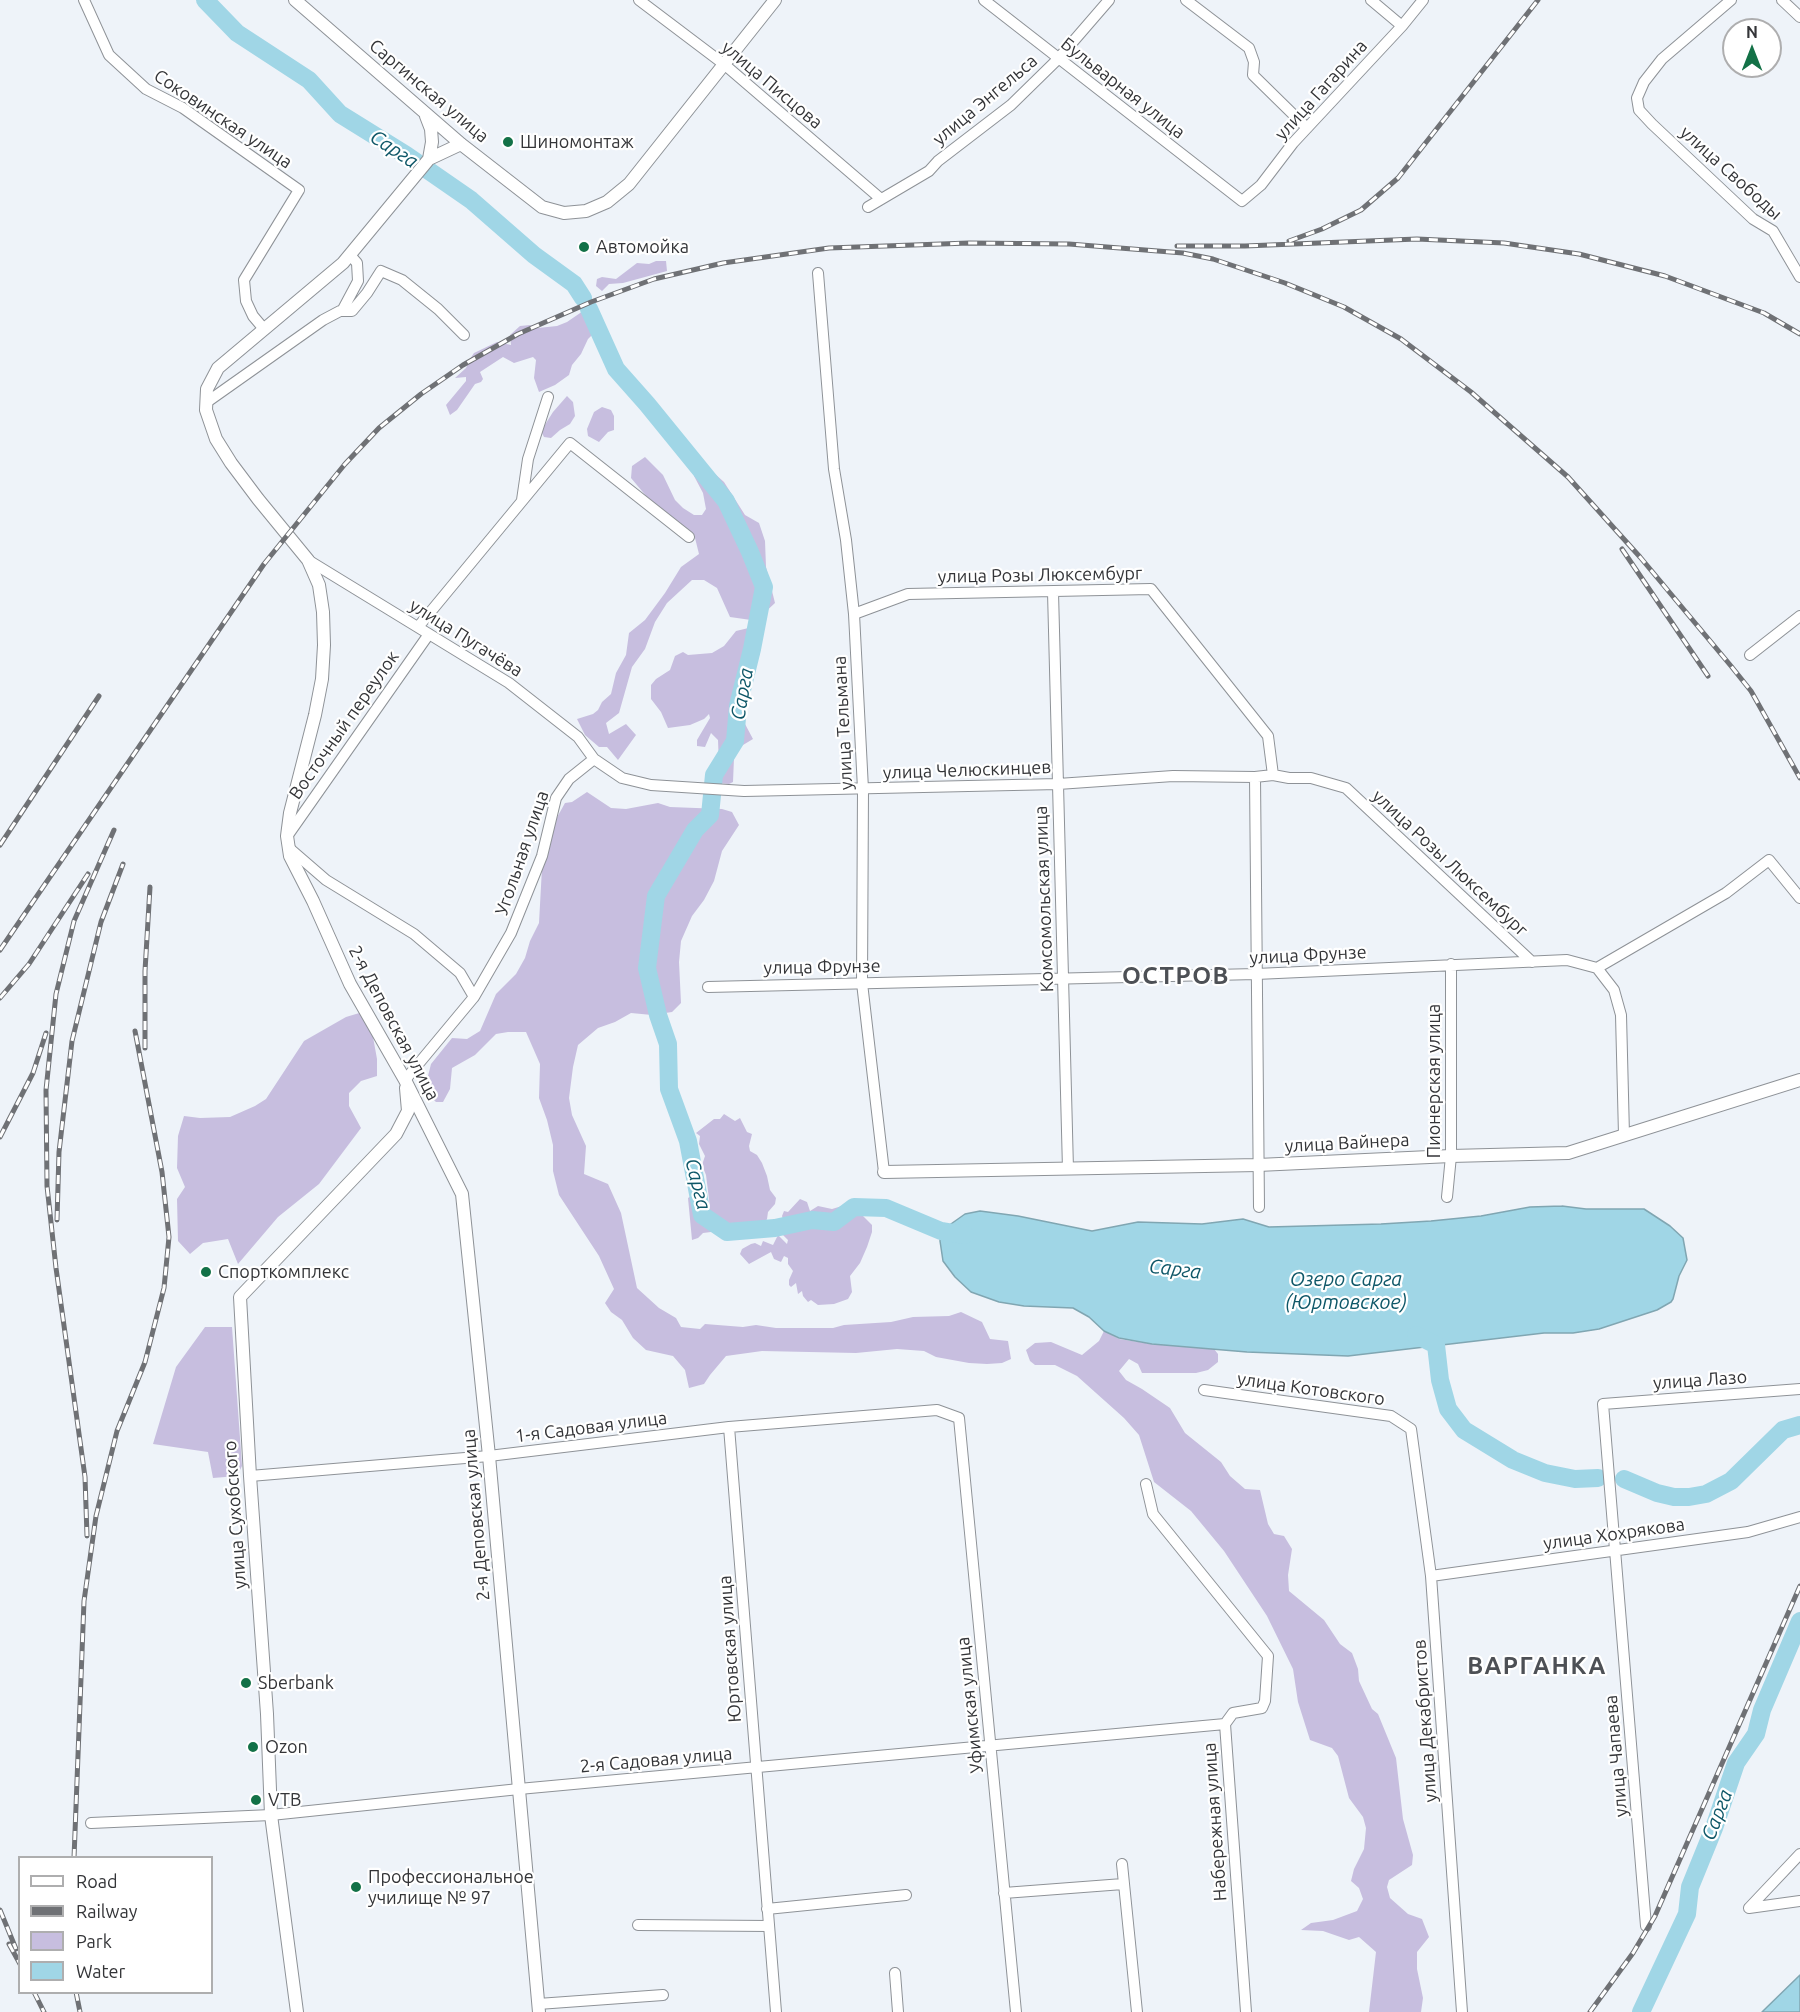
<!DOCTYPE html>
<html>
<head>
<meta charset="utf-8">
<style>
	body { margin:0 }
	#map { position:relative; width:1800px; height:2012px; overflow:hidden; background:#eef3f9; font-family:Ubuntu,sans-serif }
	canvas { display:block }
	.legend { position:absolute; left:18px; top:1856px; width:195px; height:138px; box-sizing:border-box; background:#fff; border:2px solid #aeaeaf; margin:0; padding:8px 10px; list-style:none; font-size:18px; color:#343538 }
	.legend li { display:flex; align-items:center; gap:12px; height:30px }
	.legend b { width:30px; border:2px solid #aeaeaf }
	.north { position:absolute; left:1722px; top:18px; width:60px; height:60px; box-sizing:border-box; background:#fff; border:2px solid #aeaeaf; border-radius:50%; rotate:0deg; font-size:16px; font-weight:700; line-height:24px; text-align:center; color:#343538 }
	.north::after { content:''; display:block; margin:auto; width:21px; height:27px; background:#137147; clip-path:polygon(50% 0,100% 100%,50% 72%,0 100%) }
</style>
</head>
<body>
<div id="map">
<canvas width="1800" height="2012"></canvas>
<ul class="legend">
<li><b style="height:8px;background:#fff"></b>Road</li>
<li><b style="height:8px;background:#6f7175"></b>Railway</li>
<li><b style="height:16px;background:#c7bedf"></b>Park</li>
<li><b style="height:16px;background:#a0d6e6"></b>Water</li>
</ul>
<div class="north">N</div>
</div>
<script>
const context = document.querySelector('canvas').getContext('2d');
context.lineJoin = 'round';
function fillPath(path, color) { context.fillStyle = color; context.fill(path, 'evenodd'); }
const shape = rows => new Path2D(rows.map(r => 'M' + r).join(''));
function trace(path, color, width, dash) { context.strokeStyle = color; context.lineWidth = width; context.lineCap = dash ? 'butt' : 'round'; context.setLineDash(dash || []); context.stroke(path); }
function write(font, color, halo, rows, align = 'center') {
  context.font = font + ' Ubuntu,sans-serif'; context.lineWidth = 4.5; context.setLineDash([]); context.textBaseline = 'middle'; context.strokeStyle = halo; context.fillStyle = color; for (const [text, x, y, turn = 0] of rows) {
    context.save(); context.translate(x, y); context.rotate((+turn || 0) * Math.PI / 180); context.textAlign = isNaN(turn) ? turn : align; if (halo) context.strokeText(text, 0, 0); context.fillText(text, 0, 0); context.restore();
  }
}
const green = shape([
	[656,261,666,261,667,271,623,283,609,284,602,291,596,286,597,279,602,277,616,279,637,263,649,264],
	[586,309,592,311,601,326,588,339,581,354,572,365,569,375,555,385,539,392,534,378,536,360,533,357,514,363,503,357,480,372,483,379,481,382,475,384,457,410,450,415,446,405,466,381,466,377,455,378,466,368,470,359,474,353,497,342,511,345,510,335,520,326,530,325,538,328,557,326,567,322],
	[567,396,573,402,575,416,570,424,560,430,551,438,544,437,541,431,553,412],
	[602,407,611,410,614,416,614,430,608,432,599,442,588,436,587,429,594,412],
	[645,457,663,475,675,500,683,508,694,515,702,515,706,509,703,493,694,476,702,469,715,474,724,482,745,515,759,523,765,541,766,567,775,603,761,616,751,620,730,617,717,588,704,580,692,580,667,603,655,622,645,649,632,667,619,713,606,723,609,734,626,724,636,735,618,760,607,747,599,747,585,735,577,719,593,714,598,710,602,702,611,694,616,673,626,655,629,633,645,620,665,593,681,567,699,554,694,534,647,497,631,478,632,466],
	[757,626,762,640,759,656,753,661,746,673,748,690,745,698,735,701,735,711,745,724,753,739,738,748,734,758,733,782,729,784,719,783,715,780,714,775,719,766,718,740,711,733,705,747,697,746,697,740,710,718,709,714,704,719,690,725,668,728,661,712,651,699,651,685,656,679,670,670,675,656,683,652,688,655,712,653,724,646,736,631],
	[587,792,611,808,626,809,658,803,670,807,722,809,732,812,739,825,722,851,714,881,704,900,692,916,681,941,679,962,681,1003,672,1012,652,1015,631,1013,615,1022,598,1028,578,1045,573,1067,569,1098,572,1115,586,1146,584,1174,608,1184,621,1213,637,1288,659,1308,676,1318,681,1327,700,1329,705,1324,743,1327,756,1325,776,1328,833,1328,844,1325,891,1322,913,1317,949,1316,961,1312,982,1322,990,1339,1008,1341,1011,1359,1002,1363,987,1364,969,1363,936,1357,924,1351,897,1349,856,1353,762,1351,726,1356,710,1375,704,1384,689,1388,685,1370,673,1356,646,1350,633,1338,622,1320,611,1312,605,1303,614,1289,599,1256,559,1195,553,1171,553,1145,547,1120,539,1098,540,1064,526,1032,508,1032,496,1034,475,1055,452,1068,450,1089,443,1102,436,1102,430,1096,426,1090,426,1084,431,1064,452,1038,467,1039,480,1031,496,994,516,974,525,958,530,941,539,923,542,868,555,821,565,803,572,802],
	[366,1011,363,1013,373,1037,377,1059,377,1076,361,1081,349,1093,349,1106,361,1128,319,1184,278,1217,238,1264,228,1239,203,1243,190,1254,178,1241,177,1199,185,1187,177,1168,178,1136,184,1116,200,1118,230,1117,255,1106,266,1099,304,1041,346,1017],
	[724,1114,735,1121,740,1118,747,1132,752,1134,749,1146,750,1151,757,1155,762,1163,767,1176,770,1190,776,1198,775,1204,768,1212,767,1219,764,1225,756,1227,756,1236,741,1236,740,1226,725,1223,717,1225,711,1232,703,1233,698,1238,692,1240,688,1198,699,1191,704,1204,710,1207,706,1175,702,1165,705,1156,699,1144,700,1136,696,1133,714,1119,720,1119],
	[800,1199,807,1202,810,1211,818,1206,832,1209,842,1206,854,1207,872,1225,872,1232,867,1247,860,1263,850,1276,852,1292,848,1299,834,1304,818,1305,811,1300,808,1302,803,1296,802,1291,798,1294,796,1283,791,1287,789,1285,789,1280,793,1271,788,1264,788,1258,784,1256,781,1262,774,1259,771,1252,749,1264,740,1254,742,1249,751,1244,755,1243,761,1246,763,1241,773,1245,778,1235,787,1244,788,1240,783,1235,785,1229,782,1227,784,1222,782,1216,784,1211,788,1212],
	[205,1327,232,1327,242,1466,237,1476,213,1478,208,1452,153,1444,176,1367],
	[1104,1331,1119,1339,1152,1344,1214,1349,1218,1354,1218,1362,1208,1370,1196,1373,1142,1373,1138,1364,1129,1359,1119,1371,1126,1380,1142,1389,1170,1408,1185,1433,1221,1462,1230,1476,1245,1489,1260,1490,1268,1524,1274,1534,1284,1536,1292,1549,1288,1575,1289,1591,1324,1620,1340,1644,1352,1653,1358,1669,1359,1681,1372,1709,1378,1714,1396,1758,1403,1819,1413,1855,1412,1865,1389,1880,1387,1887,1390,1898,1408,1914,1422,1919,1429,1937,1417,1952,1417,1969,1423,1998,1421,2012,1369,2012,1376,1952,1359,1937,1349,1940,1323,1931,1301,1930,1311,1923,1333,1920,1357,1911,1363,1899,1359,1888,1351,1881,1354,1869,1364,1849,1366,1828,1363,1817,1349,1798,1338,1756,1332,1748,1310,1740,1298,1702,1293,1669,1267,1616,1224,1551,1191,1511,1154,1482,1139,1435,1124,1418,1077,1376,1055,1365,1035,1365,1030,1361,1026,1350,1035,1343,1051,1342,1082,1355,1099,1341]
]);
const water = shape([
	[1562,1206,1586,1209,1644,1209,1670,1226,1683,1238,1687,1260,1679,1276,1673,1299,1671,1302,1657,1310,1599,1329,1573,1333,1544,1333,1348,1356,1247,1352,1152,1344,1119,1338,1104,1331,1089,1317,1073,1308,1024,1306,999,1302,971,1292,955,1277,943,1261,940,1241,941,1231,965,1214,980,1211,1018,1216,1092,1231,1138,1222,1202,1224,1243,1219,1269,1227,1381,1224,1431,1221,1481,1216,1530,1207,1562,1206],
	[1800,1975,1800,2012,1762,2012,1763,2011,1800,1975]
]);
const river = shape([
	[205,0,237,33,309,80,340,114,406,155,471,200,534,255,574,284,583,298],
	[589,309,616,369,647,404,726,501,750,552,764,587,752,649,738,706,735,741,714,775,710,815,695,830,656,896,647,968,658,1015,668,1044,669,1089,688,1141,702,1215,727,1232,775,1228,812,1220,834,1222,854,1207,886,1208,941,1231,965,1235],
	[1416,1335,1436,1345,1440,1380,1448,1409,1464,1430,1513,1460,1545,1473,1575,1479,1598,1478],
	[1624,1479,1657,1493,1674,1497,1689,1497,1706,1494,1731,1481,1783,1430,1800,1425],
	[1641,2012,1687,1914,1690,1887,1714,1828,1736,1763,1756,1734,1762,1710,1800,1621]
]);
const minor = shape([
	[84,0,109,55,146,89,183,108,299,190,244,280,246,301,253,316,264,329],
	[639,0,725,65,881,199],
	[984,0,1242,201,1261,185,1293,143,1402,26,1423,0],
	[1186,0,1249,48,1254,62,1253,75,1307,128],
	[1371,0,1402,26],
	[1731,0,1662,59,1644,82,1637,98,1639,110,1652,124,1753,219,1773,231,1800,277],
	[1782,0,1800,17],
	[868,207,929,171,938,161,1011,105,1058,59,1109,0],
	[818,273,834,469,846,540,854,614,863,789,862,983,884,1172],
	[342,311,358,281,357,263,350,255],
	[207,402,323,320,340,311,352,311,367,293,381,271,402,280,438,309,464,335],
	[522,500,528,459,548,397],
	[308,560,509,683,578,737,594,759,622,778,651,785,744,791,1058,784,1173,776,1255,777,1273,775,1289,778,1311,778,1346,788,1532,962],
	[1053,592,1068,1169],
	[854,614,908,594,1151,589,1268,736,1273,775],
	[418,627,570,443,689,537],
	[1750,655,1800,616],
	[1255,777,1259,1207],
	[288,835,429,634],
	[289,848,326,880,414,934,460,973,474,997],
	[1597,968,1614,990,1621,1015,1624,1135],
	[708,987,1256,974,1567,960,1597,968,1726,893,1769,860,1800,898],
	[405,1080,474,997,511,933,542,856,556,798,569,779,594,759],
	[1447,1197,1451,1156,1451,964],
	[1204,1390,1391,1416,1411,1429,1431,1576,1462,2012],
	[729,1427,776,2012],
	[250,1476,489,1456,729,1427,937,1410,959,1418,1016,2012],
	[1146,1484,1153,1514,1268,1656,1265,1701,1262,1708,1233,1713,1225,1724,1246,2012],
	[1431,1576,1748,1532,1800,1517],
	[91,1823,271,1815,519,1789,1225,1724],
	[1122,1864,1137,2012],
	[1004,1893,1123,1884],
	[1749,1908,1800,1854],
	[1749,1908,1800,1901],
	[767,1909,906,1895],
	[638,1925,769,1926],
	[1646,1926,1603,1404,1800,1389],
	[895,1973,898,2012],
	[538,2004,663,1995]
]);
const tertiary = shape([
	[295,0,461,144,542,207,564,213,586,211,607,202,629,184,775,0],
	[426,116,431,129,432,142,429,159],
	[461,144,429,159,343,263,218,368,207,389,206,410,216,439,231,463,258,499,308,560,319,585,323,612,324,645,322,679,315,715,290,813,287,836,290,856,313,901,350,984,405,1080,462,1194,489,1456,539,2012],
	[884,1172,1258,1165,1451,1156,1568,1153,1800,1080],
	[297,2012,271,1815,267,1714,250,1476,240,1297,396,1134,408,1111,406,1088]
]);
const rail = shape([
	[1289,241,1322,229,1361,210,1398,178,1538,0],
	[1177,246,1245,246,1417,239,1504,243,1579,254,1665,276,1764,313,1800,334],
	[1622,549,1708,676],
	[0,845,99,696],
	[0,950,264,564,345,464,379,428,421,394,463,365,518,334,591,302,654,279,723,263,829,248,969,243,1069,244,1183,253,1213,259,1285,283,1344,307,1401,339,1471,392,1568,477,1640,557,1731,666,1751,691,1800,778],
	[0,998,29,964,88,874],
	[145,1048,145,971,150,887],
	[0,1137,33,1073,46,1033],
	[57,1220,59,1152,72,1041,101,922,123,864],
	[87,1536,85,1477,56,1268,47,1186,46,1090,56,994,74,921,114,830],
	[74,1858,84,1601,96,1516,117,1431,145,1362,164,1288,169,1237,162,1172,135,1031],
	[0,1910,16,1949],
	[9,1944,20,1964],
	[34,1992,44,2012],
	[76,1992,80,2012],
	[1590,2012,1633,1953,1655,1916,1800,1586]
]);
const markers = [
	[508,142,6,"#137147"],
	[584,247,6,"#137147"],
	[206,1272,6,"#137147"],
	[246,1683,6,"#137147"],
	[253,1747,6,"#137147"],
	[256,1800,6,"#137147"],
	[356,1887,6,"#137147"]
];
const streetNames = [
	["улица Писцова",772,85,40],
	["Бульварная улица",1123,88,38],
	["улица Гагарина",1321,90,-48],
	["Саргинская улица",429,91,40],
	["улица Энгельса",985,100,-40],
	["Соковинская улица",223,119,34],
	["улица Свободы",1731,173,42],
	["улица Розы Люксембург",1040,575,-1],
	["улица Пугачёва",466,638,32],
	["улица Тельмана",843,723,-93],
	["Восточный переулок",344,725,-55],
	["улица Челюскинцев",967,770,-2],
	["Угольная улица",522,853,-71],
	["улица Розы Люксембург",1450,863,43],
	["Комсомольская улица",1044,899,-92],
	["улица Фрунзе",1308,955,-3],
	["улица Фрунзе",822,967,-1],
	["2-я Деповская улица",394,1023,62],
	["Пионерская улица",1434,1081,-90],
	["улица Вайнера",1347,1143,-3],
	["улица Лазо",1700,1380,-4],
	["улица Котовского",1311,1389,8],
	["1-я Садовая улица",591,1427,-7],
	["улица Сухобского",235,1515,-94],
	["2-я Деповская улица",476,1515,-95],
	["улица Хохрякова",1614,1534,-8],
	["Юртовская улица",730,1649,-94],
	["Уфимская улица",970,1705,-96],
	["улица Декабристов",1425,1721,-94],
	["улица Чапаева",1616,1756,-95],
	["2-я Садовая улица",656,1760,-5],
	["Набережная улица",1215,1822,-94]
];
const poiNames = [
	["Шиномонтаж",520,142],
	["Автомойка",596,247],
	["Спорткомплекс",218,1272],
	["Sberbank",258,1683],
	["Ozon",265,1747],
	["VTB",268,1800],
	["Профессиональное",368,1877],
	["училище № 97",368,1898]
];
const waterNames = [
	["Сарга",394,149,33],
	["Сарга",742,694,-80],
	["Сарга",698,1184,76],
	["Сарга",1175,1269,7],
	["Озеро Сарга",1346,1279],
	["(Юртовское)",1346,1302],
	["Сарга",1717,1815,-69]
];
const districtNames = [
	["ОСТРОВ",1176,976],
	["ВАРГАНКА",1537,1666]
];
fillPath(green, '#c7bedf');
fillPath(water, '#a0d6e6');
trace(water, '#80a6b2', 1.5);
trace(river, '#a0d6e6', 18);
trace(minor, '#8e9297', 12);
trace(tertiary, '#8e9297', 14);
trace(minor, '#fff', 10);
trace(tertiary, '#fff', 12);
trace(rail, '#6f7175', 5);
trace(rail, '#fff', 3, [9]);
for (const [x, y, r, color] of markers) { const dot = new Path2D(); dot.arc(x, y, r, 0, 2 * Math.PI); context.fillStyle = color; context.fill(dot); trace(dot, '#fff', 2); }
write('18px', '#343538', '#fff', streetNames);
write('18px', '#343538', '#fff', poiNames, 'left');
write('italic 20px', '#0e5768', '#fff', waterNames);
context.letterSpacing = '1.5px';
write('bold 24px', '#4d5055', '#fff', districtNames);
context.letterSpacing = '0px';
</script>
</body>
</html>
